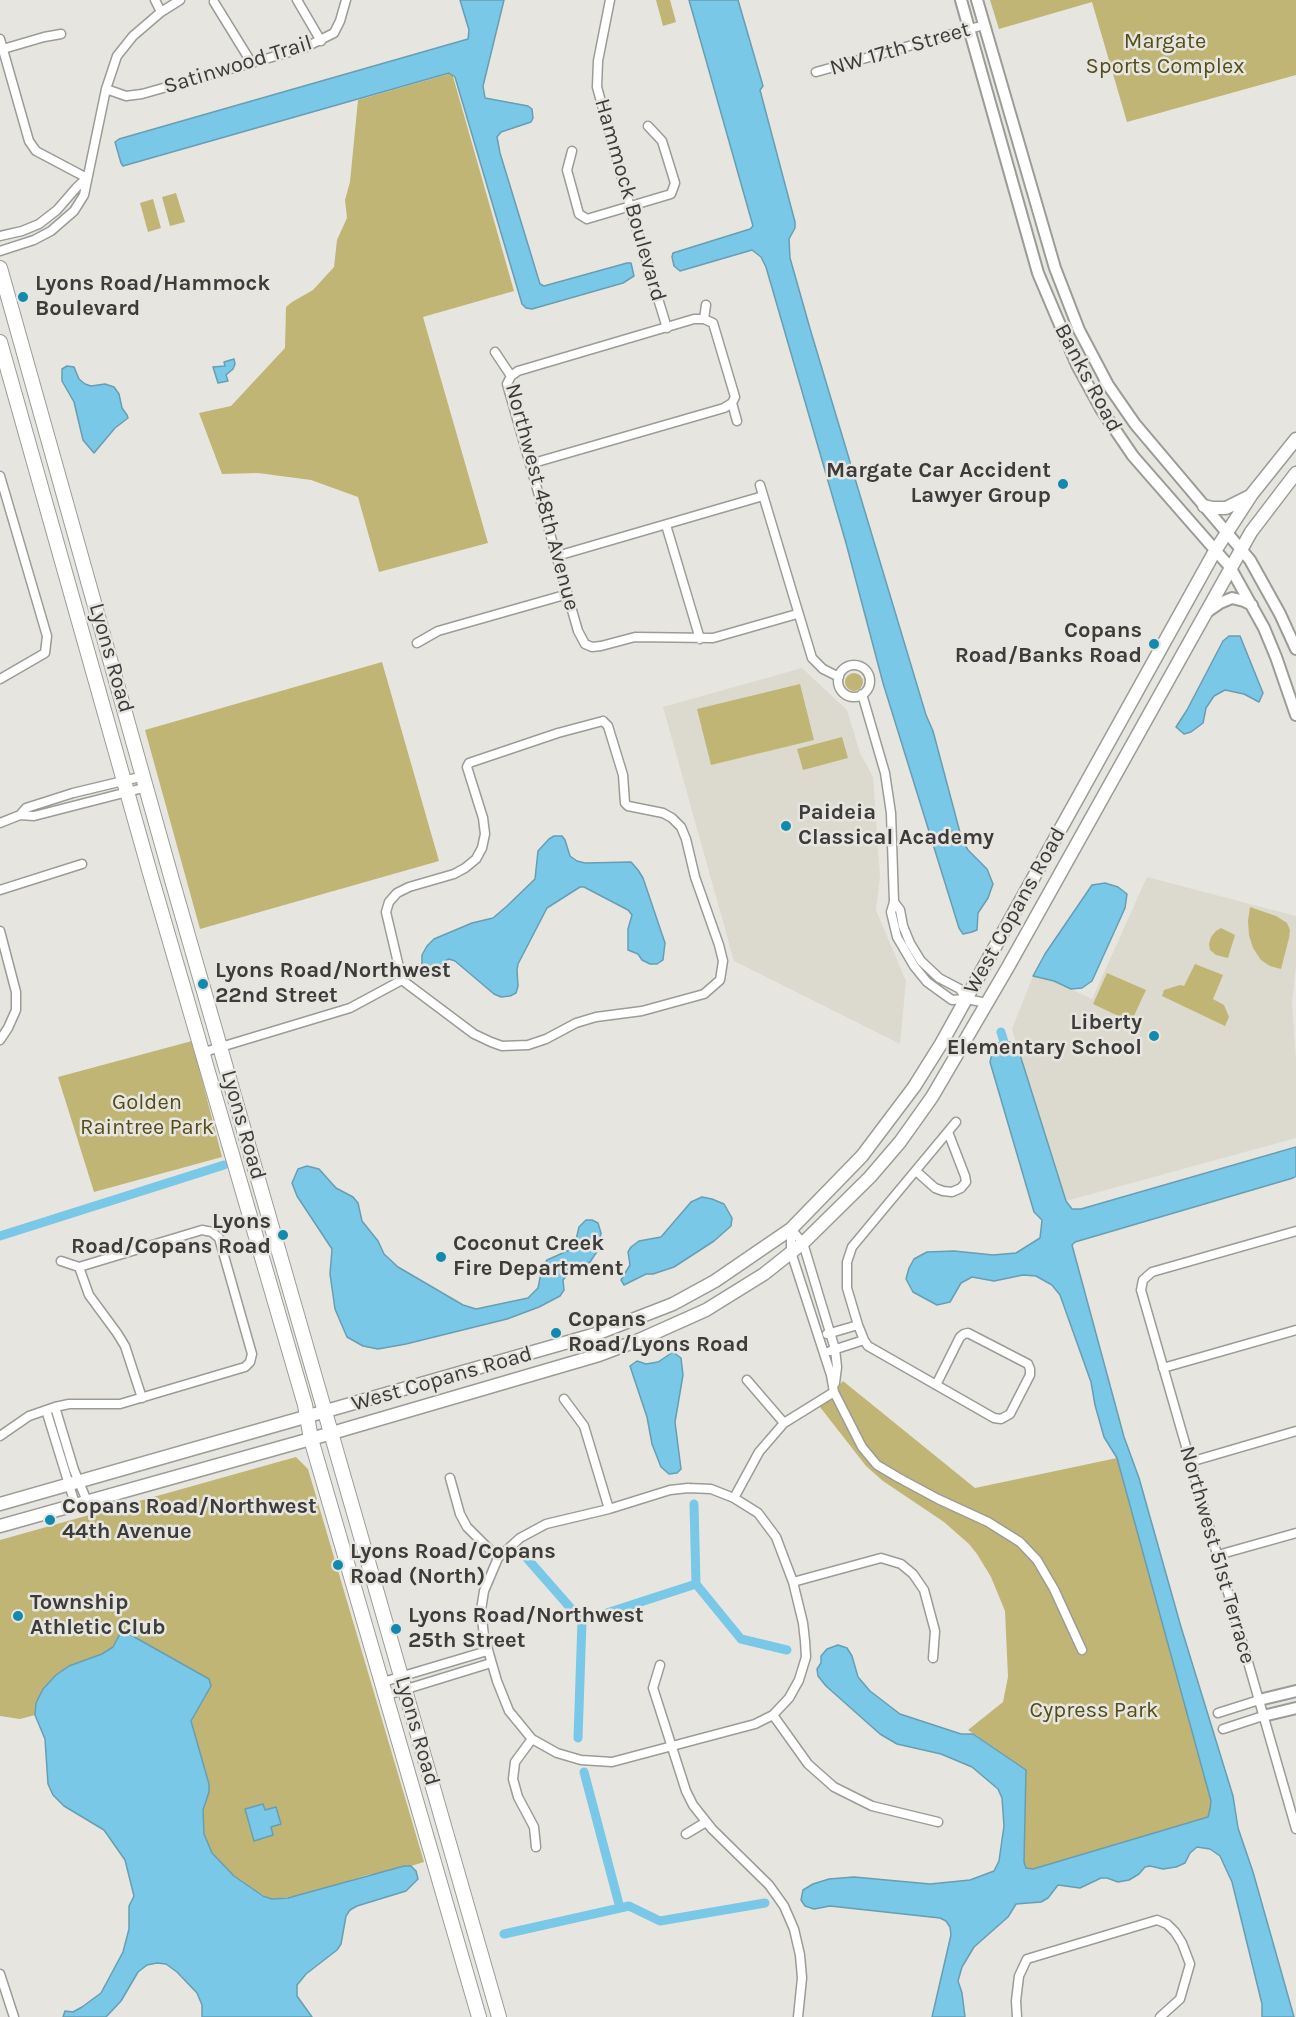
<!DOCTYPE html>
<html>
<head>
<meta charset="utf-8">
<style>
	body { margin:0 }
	canvas { display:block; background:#e6e5e0 }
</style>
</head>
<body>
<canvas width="1296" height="2017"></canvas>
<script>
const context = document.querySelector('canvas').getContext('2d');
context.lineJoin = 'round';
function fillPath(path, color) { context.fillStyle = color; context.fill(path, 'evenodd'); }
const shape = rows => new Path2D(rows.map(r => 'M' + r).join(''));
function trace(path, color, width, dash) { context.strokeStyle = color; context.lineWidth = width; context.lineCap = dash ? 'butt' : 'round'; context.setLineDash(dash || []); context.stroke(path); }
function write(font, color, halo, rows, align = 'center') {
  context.font = font + ' Karla,sans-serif'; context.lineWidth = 5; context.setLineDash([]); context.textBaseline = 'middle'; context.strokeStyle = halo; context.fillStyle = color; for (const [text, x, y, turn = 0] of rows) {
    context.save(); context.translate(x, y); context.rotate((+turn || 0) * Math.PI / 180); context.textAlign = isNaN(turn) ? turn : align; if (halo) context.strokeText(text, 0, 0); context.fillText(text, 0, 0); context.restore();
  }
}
const built = shape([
	[802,668,847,710,860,753,873,777,880,876,876,910,906,981,900,1044,734,961,663,707],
	[1147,877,1296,916,1296,966,1292,1003,1296,1060,1296,1138,1066,1201,1012,1029,1033,976,1054,981,1092,999]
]);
const green = shape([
	[656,0,670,0,676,22,663,26],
	[990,0,1296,0,1296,75,1127,122,1092,2,999,29],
	[452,73,514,291,423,317,488,543,379,572,358,497,311,480,258,473,222,474,199,413,231,406,285,348,286,307,292,302,313,290,334,267,337,240,347,218,345,200,350,182,358,100],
	[176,193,185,222,170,226,162,197],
	[153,199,161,228,148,232,140,203],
	[382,662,439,861,200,929,145,730],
	'845 682a9 9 0 1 1 18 0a9 9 0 1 1-18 0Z',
	[800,684,814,740,711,765,697,709],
	[842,737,848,758,803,770,797,749],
	[1250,907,1276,916,1287,923,1290,930,1289,938,1281,969,1270,966,1261,960,1253,948,1249,935,1248,921],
	[1221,928,1235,935,1228,958,1216,955,1210,950,1209,944,1211,937,1216,931],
	[1195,964,1223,975,1213,999,1224,1005,1229,1017,1225,1026,1162,996,1164,990,1180,985,1184,986],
	[1107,973,1146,990,1131,1022,1093,1004],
	[192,1041,222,1157,94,1192,58,1077],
	[843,1381,975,1488,1117,1458,1215,1815,1021,1873,1026,1770,968,1730,1003,1702,1008,1677,1005,1611,991,1577,977,1554,969,1544,944,1522,883,1481,866,1466,820,1407],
	[296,1457,308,1469,424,1862,411,1866,404,1866,381,1873,367,1875,305,1895,272,1899,250,1889,234,1876,212,1853,204,1834,203,1810,209,1792,209,1784,191,1721,211,1686,122,1630,113,1647,102,1654,69,1666,43,1689,36,1703,35,1715,20,1719,0,1716,0,1540]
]);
const water = shape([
	[460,0,504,0,483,86,485,98,528,106,532,109,533,118,531,122,501,132,497,137,500,153,540,284,544,286,627,263,631,263,634,276,623,283,532,309,526,308,522,304,455,77,449,73,123,166,121,163,115,142,119,139,468,39,469,30,460,0],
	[689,0,738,0,763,86,760,90,795,222,795,228,789,239,790,258,811,332,926,715,933,731,962,840,968,850,987,869,993,884,988,898,978,913,977,930,972,932,963,934,959,928,883,683,846,543,766,267,761,257,752,250,680,271,674,266,672,257,673,253,750,229,753,226,689,0],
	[234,359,235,364,233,369,226,375,228,381,218,383,213,367,225,366,224,362,234,359],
	[67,366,74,367,79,379,85,384,91,386,105,384,114,387,119,394,122,408,127,415,128,418,115,428,94,453,83,440,74,402,62,381,62,369,67,366],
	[1229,636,1240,636,1263,693,1259,702,1244,694,1225,690,1214,696,1206,708,1203,723,1191,732,1184,734,1176,727,1187,710,1223,641,1229,636],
	[554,836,562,836,565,840,570,856,577,861,585,863,631,862,638,870,643,878,665,943,663,960,657,964,650,964,642,960,638,954,628,950,628,929,632,915,628,910,584,887,580,887,547,908,518,964,517,970,518,986,516,993,510,996,501,997,494,994,455,961,449,959,443,962,436,971,428,971,422,966,422,955,427,946,434,939,472,923,493,918,507,906,535,879,538,851,549,839,554,836],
	[1105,883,1118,887,1127,894,1125,908,1092,981,1082,988,1071,989,1054,981,1033,976,1045,954,1092,885,1105,883],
	[1004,1042,1016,1042,1066,1201,1072,1209,1081,1209,1296,1147,1296,1176,1293,1178,1075,1242,1072,1245,1124,1437,1139,1478,1181,1627,1233,1796,1238,1828,1253,1872,1294,2017,1262,2017,1262,2004,1232,1882,1220,1856,1210,1849,1197,1847,1190,1853,1185,1863,1176,1867,1163,1869,1150,1866,1145,1867,1139,1874,1129,1880,1118,1882,1107,1878,1101,1878,1080,1888,1058,1885,1048,1898,1041,1902,1016,1904,1008,1917,974,1947,962,1967,958,1981,962,1993,965,2017,932,2017,951,1935,950,1927,946,1921,940,1918,830,1906,814,1909,805,1906,801,1900,803,1890,813,1884,829,1879,854,1877,930,1884,970,1880,994,1871,999,1861,1004,1826,1002,1798,998,1789,972,1767,941,1754,897,1744,880,1734,826,1686,818,1676,817,1669,821,1663,821,1656,827,1649,838,1645,847,1648,852,1656,858,1677,870,1691,900,1714,961,1734,973,1734,1026,1770,1024,1862,1026,1868,1033,1869,1208,1817,1210,1809,1211,1801,1117,1458,1104,1437,1095,1405,1091,1382,1060,1295,1052,1285,1036,1276,1023,1275,994,1281,972,1277,961,1283,950,1302,937,1305,913,1292,906,1279,909,1268,914,1259,927,1252,954,1251,993,1255,1016,1253,1040,1238,1042,1220,1034,1212,990,1062,994,1044,1004,1042],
	[307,1166,319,1169,336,1188,353,1197,358,1203,362,1221,378,1241,384,1254,398,1267,463,1305,476,1309,528,1298,538,1288,542,1268,547,1260,574,1248,579,1227,586,1220,592,1220,598,1223,601,1233,598,1250,590,1262,569,1273,563,1280,564,1290,560,1296,539,1307,507,1319,406,1344,378,1349,363,1346,347,1337,335,1309,330,1274,332,1249,297,1196,292,1183,298,1169,307,1166],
	[702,1197,712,1199,724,1204,732,1218,731,1226,714,1241,674,1267,653,1274,646,1274,624,1285,621,1280,630,1265,628,1252,631,1247,639,1241,661,1237,691,1202,702,1197],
	[673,1352,681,1358,683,1375,675,1422,681,1469,677,1473,669,1474,661,1467,652,1444,647,1417,630,1366,637,1361,646,1364,658,1362,673,1352],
	[122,1630,209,1679,211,1686,191,1721,209,1784,209,1792,203,1810,204,1834,212,1853,234,1876,263,1896,272,1899,288,1898,404,1866,411,1866,416,1871,418,1879,406,1891,357,1906,350,1910,346,1916,341,1944,337,1950,306,1974,297,1985,297,1996,312,2017,202,2017,202,2005,197,1993,177,1972,166,1964,157,1963,147,1965,138,1972,121,2001,106,2017,63,2017,65,2011,73,2012,82,2007,101,1993,123,1952,129,1929,129,1906,134,1896,125,1860,104,1830,64,1806,53,1795,48,1784,45,1739,35,1715,36,1703,43,1689,56,1675,69,1666,102,1654,113,1647,122,1630],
	[263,1804,265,1810,276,1807,281,1824,271,1827,273,1835,254,1841,245,1809,263,1804]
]);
const canal = shape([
	[1001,1032,1007,1052],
	[0,1236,224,1165],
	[694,1504,696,1584],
	[525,1556,582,1621,696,1584,741,1639,787,1650],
	[578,1738,582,1621],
	[584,1772,620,1908],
	[504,1934,629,1906,660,1921,765,1903]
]);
const minor = shape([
	[155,0,161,12],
	[297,0,321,41],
	[610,0,598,61,597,87,630,207,667,328],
	[214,2,251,62],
	[0,39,29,141,36,151,87,178],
	[3,49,44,37,61,34],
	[816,72,984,25],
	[106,89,126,96,142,94,304,48,334,33,340,21,346,0],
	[572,151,567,170,579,214,587,219,671,194,675,183,662,141,648,126],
	[0,236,22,231,39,224,57,210,77,187,87,178],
	[0,251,34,240,51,231,74,211,84,195,106,89,117,56,133,36,161,12,180,0],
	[706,305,704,319,713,323,735,397,732,403,737,421],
	[495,352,511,376,507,384,578,631,585,644,592,647,601,646,635,637,713,638,797,614],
	[511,376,518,371,694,319,704,319],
	[530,464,724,408,732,403],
	[0,476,47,636,45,653,0,679],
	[760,485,812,658,823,669,839,677],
	[666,525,700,639],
	[557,556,763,496],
	[417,643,438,631,568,594],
	'838 681a16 16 0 1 1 32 0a16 16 0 1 1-32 0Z',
	[862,694,885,773,891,813,894,902,891,912,897,937,914,966,927,982,952,1000,966,999,987,1003],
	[603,721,608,726,623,775,625,803,628,806,663,813,672,818,681,827,686,839,695,877,719,945,723,961,720,980,704,994,642,1011,596,1017,576,1023,546,1039,528,1045,502,1046,491,1042,474,1034,402,980,386,912,389,902,397,893,409,887,454,874,465,868,476,859,482,848,485,834,483,818,467,767,469,763,558,733,603,721],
	[20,815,26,808,73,793,144,776],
	[0,823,20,815,34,816,147,787],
	[0,890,82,864],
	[894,902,900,910,903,926,910,943,921,961,939,978,960,989,966,999],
	[0,931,16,992,16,1010,8,1028,0,1040],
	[201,1053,350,1008,402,980],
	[916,1171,935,1188,943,1191,952,1192,961,1188,966,1182,965,1176,948,1132],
	[791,1229,791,1252,831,1375,834,1392,862,1447,877,1465,899,1478,938,1499,988,1522,1020,1542,1037,1560,1054,1589,1082,1650],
	[791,1229,803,1243,835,1349,837,1367,835,1383],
	[1296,1231,1152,1272,1143,1280,1141,1290,1296,1829],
	[79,1267,89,1295,117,1333,125,1346,142,1398],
	[827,1334,858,1325],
	[830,1351,864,1340],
	[1163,1368,1296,1330],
	[747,1380,784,1423],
	[936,1385,960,1337,964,1334,968,1333,1028,1364,1030,1369,1030,1375,1010,1414,1001,1419,994,1418,868,1346,864,1340,858,1325,847,1288,847,1262,852,1247,956,1122],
	[564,1399,584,1426,609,1509],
	[55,1407,74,1470,87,1501],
	[46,1410,75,1504],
	[0,1436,29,1416,55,1407,69,1404,120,1404,245,1367,250,1362,252,1354,219,1238,212,1232,202,1230,79,1267,61,1261],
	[1190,1462,1296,1431],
	[450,1478,460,1514,467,1527,498,1558],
	[688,1488,711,1489,734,1498,758,1513,776,1537,793,1582,803,1623,805,1641,806,1657,799,1680,789,1698,773,1715,755,1724,612,1762,581,1760,557,1753,532,1739,509,1711,497,1681,484,1636,481,1610,484,1591,498,1558,520,1538,546,1524,609,1509,670,1490,688,1488],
	[734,1498,759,1452,784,1423,834,1392],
	[1218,1555,1296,1533],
	[793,1582,881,1558,901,1564,913,1574,924,1590,935,1631,933,1658],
	[660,1665,653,1688,686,1791,693,1805,712,1829,769,1885,784,1906,794,1929,800,1955,802,1978,798,2017],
	[383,1682,487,1651],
	[387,1695,491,1663],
	[1218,1713,1259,1700],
	[773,1715,808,1764,834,1787,872,1806,938,1822],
	[1223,1729,1263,1716],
	[532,1739,515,1762,513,1779,518,1797,534,1827,536,1847],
	[686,1834,706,1822],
	[0,1974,14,2017],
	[1017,2017,1016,2001,1019,1976,1027,1959,1157,1920,1167,1924,1175,1932,1182,1943,1190,1964,1180,1999,1160,2017]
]);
const tertiary = shape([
	[961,0,1038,273,1077,365,1101,409,1133,456,1230,567,1264,628,1276,657,1296,715],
	[977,0,1055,268,1079,330,1108,385,1135,424,1250,560,1280,614,1296,649],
	[1207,612,1220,603,1232,598,1244,601,1252,605],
	[1259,1700,1296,1691],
	[1263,1716,1296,1708]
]);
const secondary = shape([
	[1204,506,1213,508,1226,508,1248,497],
	[0,1504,596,1334,673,1304,715,1281,791,1229,862,1156,914,1087,941,1044,1215,551,1252,494,1296,439],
	[0,1526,332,1433,599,1355,639,1340,706,1310,764,1274,803,1243,870,1177,900,1142,932,1097,1008,967,1251,532,1296,473]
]);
const primary = shape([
	[0,268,172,880,499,2017],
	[0,342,150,873,305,1405,311,1439,479,2017]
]);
const markers = [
	[23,297,6,"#1289ad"],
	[1063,484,6,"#1289ad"],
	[1154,644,6,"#1289ad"],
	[786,826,6,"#1289ad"],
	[203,984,6,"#1289ad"],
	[1154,1036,6,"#1289ad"],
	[283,1235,6,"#1289ad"],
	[441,1257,6,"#1289ad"],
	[556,1333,6,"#1289ad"],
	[50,1520,6,"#1289ad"],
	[338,1565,6,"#1289ad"],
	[18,1616,6,"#1289ad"],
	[396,1629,6,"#1289ad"]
];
const parkNames = [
	["Margate",1165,42],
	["Sports Complex",1165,67],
	["Golden",147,1103],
	["Raintree Park",147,1128],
	["Cypress Park",1094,1711]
];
const streetNames = [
	["NW 17th Street",900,49,-16],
	["Satinwood Trail",238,65,-17],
	["Hammock Boulevard",630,200,74],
	["Banks Road",1088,378,62],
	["Northwest 48th Avenue",542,497,75],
	["Lyons Road",111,658,74],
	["West Copans Road",1015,911,-61],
	["Lyons Road",243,1125,74],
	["West Copans Road",442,1379,-16],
	["Northwest 51st Terrace",1217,1555,74],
	["Lyons Road",417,1731,74]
];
const poiNames = [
	["Lyons Road/Hammock",35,284],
	["Boulevard",35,309],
	["Margate Car Accident",1051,471,"right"],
	["Lawyer Group",1051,496,"right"],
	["Copans",1142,631,"right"],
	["Road/Banks Road",1142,656,"right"],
	["Paideia",798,813],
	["Classical Academy",798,838],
	["Lyons Road/Northwest",215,971],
	["22nd Street",215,996],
	["Liberty",1142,1023,"right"],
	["Elementary School",1142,1048,"right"],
	["Lyons",271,1222,"right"],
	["Road/Copans Road",271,1247,"right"],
	["Coconut Creek",453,1244],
	["Fire Department",453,1269],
	["Copans",568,1320],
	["Road/Lyons Road",568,1345],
	["Copans Road/Northwest",62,1507],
	["44th Avenue",62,1532],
	["Lyons Road/Copans",350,1552],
	["Road (North)",350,1577],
	["Township",30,1603],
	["Athletic Club",30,1628],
	["Lyons Road/Northwest",408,1616],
	["25th Street",408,1641]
];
fillPath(built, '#dcdace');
fillPath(green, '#c0b575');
fillPath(water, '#79c8e7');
trace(water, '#679eb3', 1.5);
trace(canal, '#79c8e7', 9);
trace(minor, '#9c9c97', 11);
trace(tertiary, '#9c9c97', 14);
trace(secondary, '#9c9c97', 15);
trace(primary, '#9c9c97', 16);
trace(minor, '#fff', 8);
trace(tertiary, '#fff', 10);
trace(secondary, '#fff', 12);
trace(primary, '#fff', 14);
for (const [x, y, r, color] of markers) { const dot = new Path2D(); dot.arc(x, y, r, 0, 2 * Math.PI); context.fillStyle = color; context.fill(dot); trace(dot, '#e6e5e0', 2); }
write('22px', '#554c18', '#e6e5e0', parkNames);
write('22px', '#3d3c3a', '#e6e5e0', streetNames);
write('bold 22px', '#3d3c3a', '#e6e5e0', poiNames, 'left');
</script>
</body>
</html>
